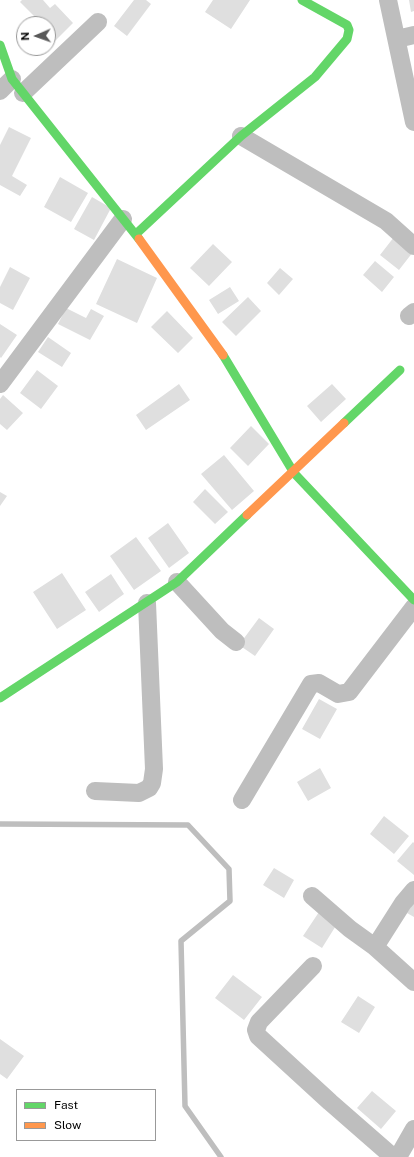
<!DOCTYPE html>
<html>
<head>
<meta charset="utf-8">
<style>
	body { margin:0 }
	#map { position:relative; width:414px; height:1157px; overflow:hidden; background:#fff; font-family:"Public Sans",sans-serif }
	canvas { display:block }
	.legend { position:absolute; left:16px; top:1089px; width:140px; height:52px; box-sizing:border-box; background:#fff; border:1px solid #999; margin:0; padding:5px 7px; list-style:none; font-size:12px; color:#000 }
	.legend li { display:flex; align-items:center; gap:8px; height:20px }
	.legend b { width:20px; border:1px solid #999 }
	.north { position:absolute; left:16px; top:16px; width:40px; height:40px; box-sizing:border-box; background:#fff; border:1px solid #999; border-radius:50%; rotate:268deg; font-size:11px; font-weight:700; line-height:16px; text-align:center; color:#000 }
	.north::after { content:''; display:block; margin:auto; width:14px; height:18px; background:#595959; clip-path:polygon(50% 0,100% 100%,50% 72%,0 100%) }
</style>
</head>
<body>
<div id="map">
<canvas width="414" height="1157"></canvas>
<ul class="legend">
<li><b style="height:5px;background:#63d668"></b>Fast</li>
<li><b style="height:5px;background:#ff974d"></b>Slow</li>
</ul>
<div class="north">N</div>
</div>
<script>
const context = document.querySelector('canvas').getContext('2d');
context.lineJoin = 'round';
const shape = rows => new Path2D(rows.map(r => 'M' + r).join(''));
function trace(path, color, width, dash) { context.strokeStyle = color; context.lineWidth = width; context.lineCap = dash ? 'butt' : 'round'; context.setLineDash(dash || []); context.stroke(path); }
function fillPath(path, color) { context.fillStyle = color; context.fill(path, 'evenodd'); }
const stream = shape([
	[0,824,188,825,229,869,230,901,181,941,185,1106,221,1157]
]);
const building = shape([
	[22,0,43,0,50,8,55,4,73,23,48,48,48,24,35,24,38,20,20,2],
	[134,0,146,0,151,4,127,36,114,26],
	[213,0,250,0,231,29,205,12],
	[409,0,414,0,414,11,411,12],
	[9,127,31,138,12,176,27,185,20,196,0,185,0,145],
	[60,177,88,193,71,222,44,207],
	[92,197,111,208,94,240,74,229],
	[394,237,413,252,399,270,380,255],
	[213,244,232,262,209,286,190,268],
	[117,259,157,278,137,323,96,304],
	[375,261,394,277,382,292,363,275],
	[10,267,30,278,13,310,0,303,0,287],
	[280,268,293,279,279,295,267,283],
	[230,287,239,301,218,314,209,300],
	[248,297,261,311,236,336,222,322],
	[66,308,86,318,91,309,104,316,90,340,58,324],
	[167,311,193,338,178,353,151,327],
	[0,324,17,335,1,358,0,357],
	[48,337,71,353,62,367,38,352],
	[37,370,58,386,41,409,20,393],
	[179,384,190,400,146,430,136,415],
	[332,384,346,399,321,422,307,406],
	[3,395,23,413,7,430,0,424,0,399],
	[251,426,269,444,248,466,230,448],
	[224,455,254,491,232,510,201,474],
	[205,489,228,512,215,524,193,502],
	[0,492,7,496,0,506],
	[168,523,189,553,169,568,148,538],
	[136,537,161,571,134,590,110,556],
	[62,573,86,610,57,629,33,592],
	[111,574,124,594,99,612,85,592],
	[259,618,274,629,255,656,239,645],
	[319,699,337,709,320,739,302,729],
	[320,768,331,788,308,801,297,782],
	[384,816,409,836,394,854,370,834],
	[413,842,414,843,414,875,397,861],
	[274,868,294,880,284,898,263,885],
	[414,902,414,917,407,913],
	[319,912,337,924,322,948,303,936],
	[233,975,262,997,244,1020,215,998],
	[358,996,375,1007,359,1033,341,1022],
	[0,1039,24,1056,7,1079,0,1074],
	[372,1091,396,1111,381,1129,357,1108]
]);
const street = shape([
	[388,0,414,122],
	[397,39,414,35],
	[0,91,12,79],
	[23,93,98,22],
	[241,136,386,221,414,246],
	[409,316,414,312],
	[0,384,123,219],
	[177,582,222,631,236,642],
	[95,791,139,793,149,788,152,783,154,769,147,603],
	[242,800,311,684,319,683,338,694,349,692,414,607],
	[312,896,350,929,375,947,414,982],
	[375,947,403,903,414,890],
	[313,966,259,1022,256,1030,258,1036,330,1102,393,1157],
	[398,1157,414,1129]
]);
const fast = shape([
	[0,45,12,79,139,239],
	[136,234,241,136,315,77,347,39,349,30,347,25,302,0],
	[223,355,294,473,414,600],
	[344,423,400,370],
	[0,698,177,582,247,515]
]);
const slow = shape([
	[139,239,223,355],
	[247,515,344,423]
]);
trace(stream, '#bebebe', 5.5);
fillPath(building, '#dfdfdf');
trace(street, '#bebebe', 18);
trace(fast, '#63d668', 9);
trace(slow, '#ff974d', 9);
</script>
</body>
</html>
